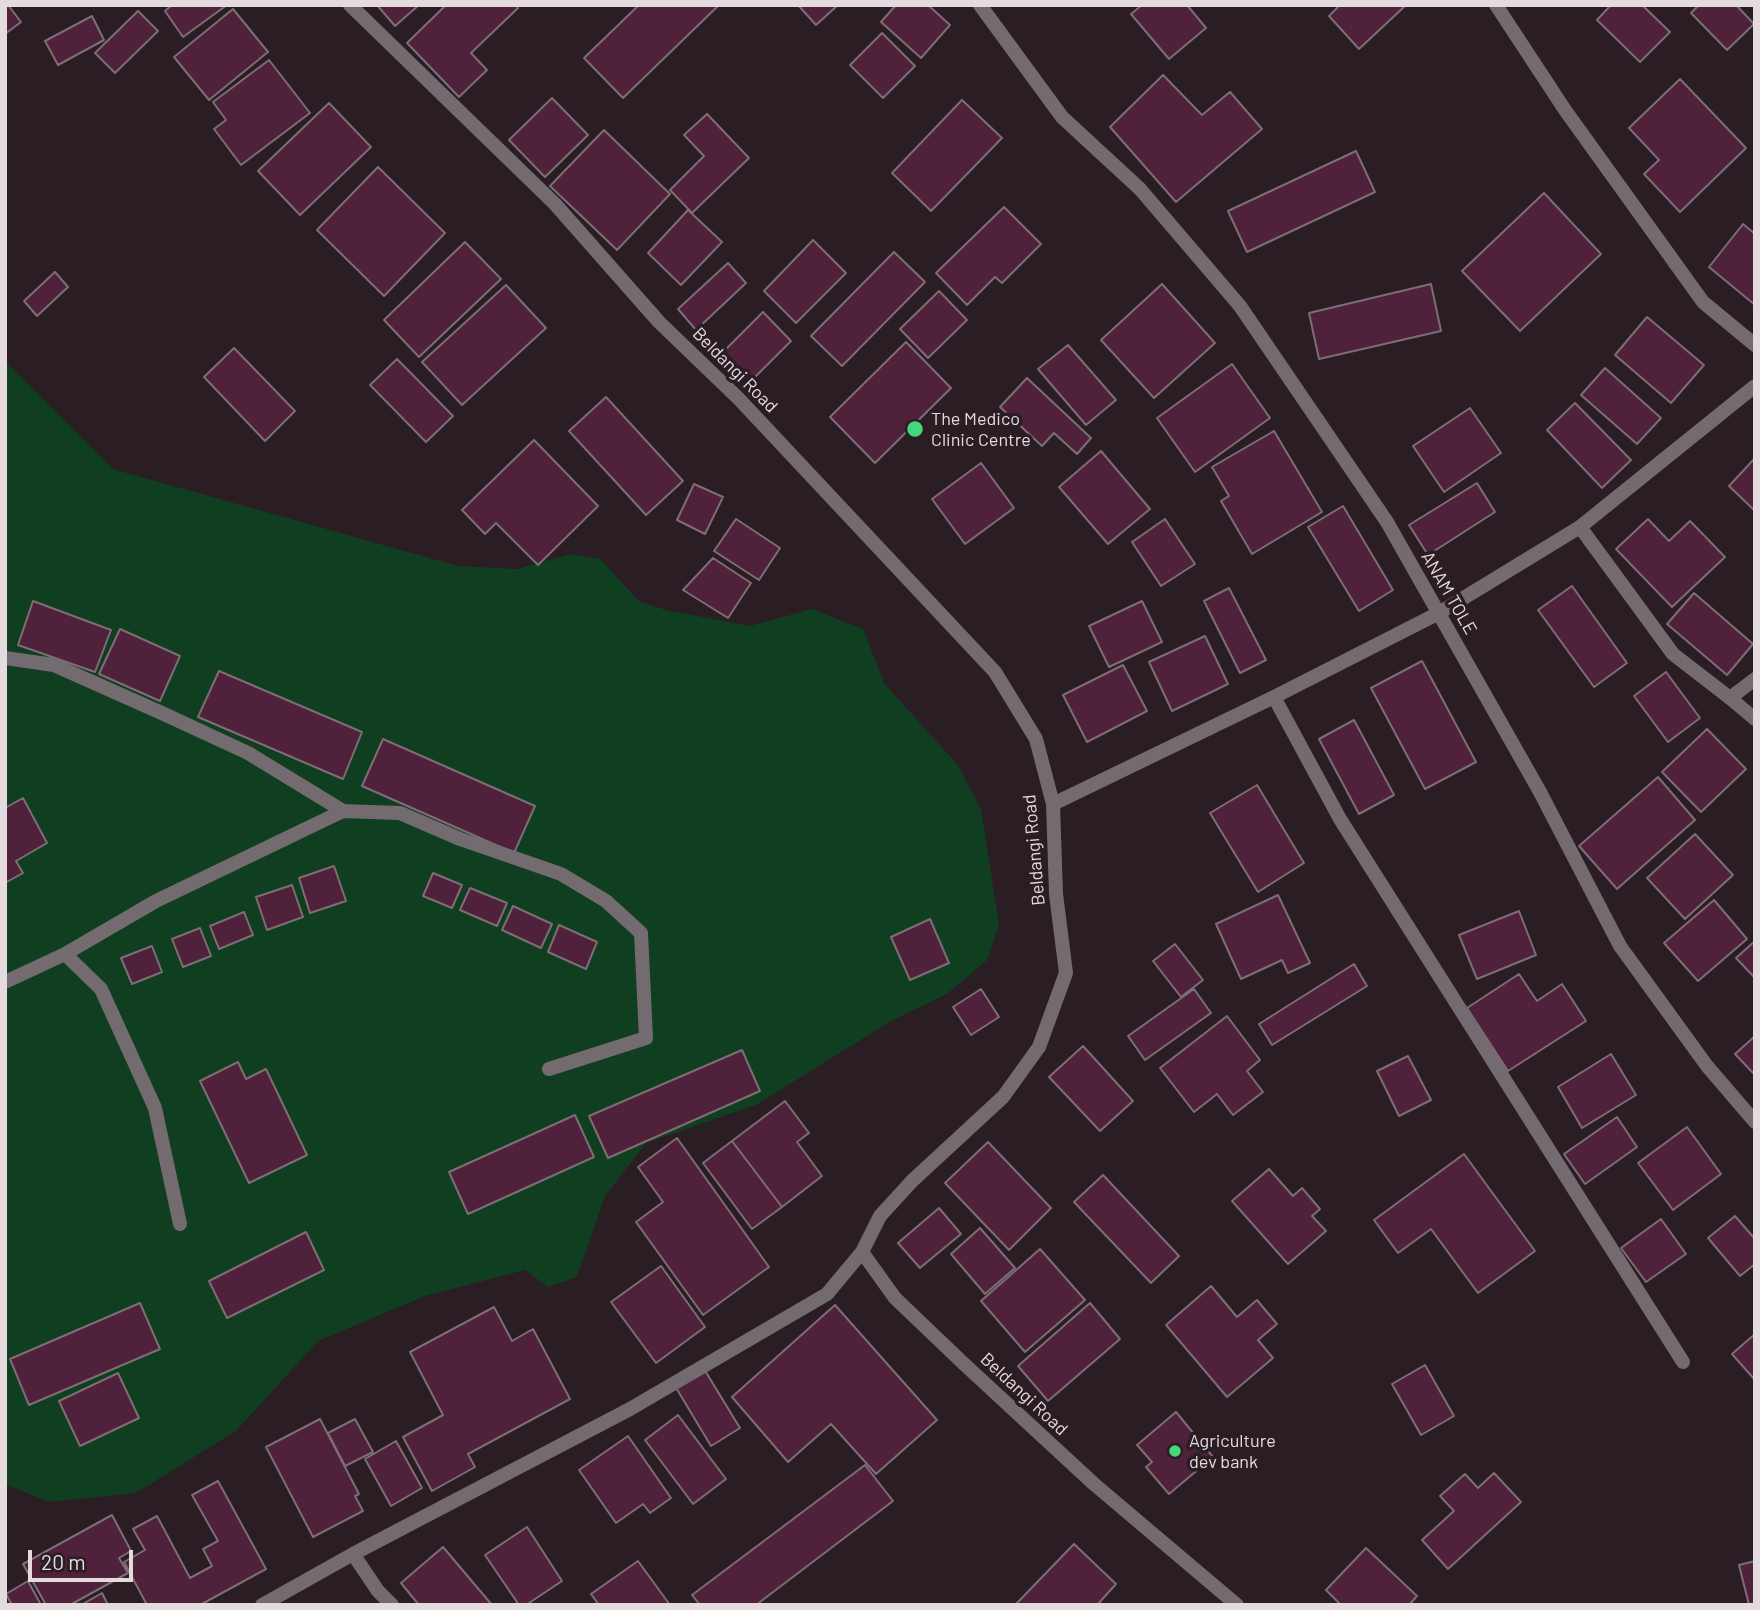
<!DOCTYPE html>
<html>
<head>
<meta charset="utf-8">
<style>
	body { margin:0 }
	#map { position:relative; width:1760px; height:1610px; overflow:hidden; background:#2a1d23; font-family:Barlow,sans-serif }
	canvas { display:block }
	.frame { position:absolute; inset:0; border:7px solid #e4dbdf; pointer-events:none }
	.scale { position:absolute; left:28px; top:1550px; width:105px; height:32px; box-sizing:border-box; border:4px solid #e4dbdf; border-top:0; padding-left:9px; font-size:21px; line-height:24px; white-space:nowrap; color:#e4dbdf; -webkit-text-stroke:5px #2a1d23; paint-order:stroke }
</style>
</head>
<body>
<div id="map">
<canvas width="1760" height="1610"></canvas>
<div class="frame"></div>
<div class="scale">20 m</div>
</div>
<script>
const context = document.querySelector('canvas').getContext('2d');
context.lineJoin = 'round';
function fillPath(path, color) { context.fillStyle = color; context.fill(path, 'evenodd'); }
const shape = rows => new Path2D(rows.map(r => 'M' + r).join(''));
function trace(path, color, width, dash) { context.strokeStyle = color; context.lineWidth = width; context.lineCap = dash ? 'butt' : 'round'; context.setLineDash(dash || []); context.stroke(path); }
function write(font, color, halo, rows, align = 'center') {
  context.font = font + ' Barlow,sans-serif'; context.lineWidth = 7; context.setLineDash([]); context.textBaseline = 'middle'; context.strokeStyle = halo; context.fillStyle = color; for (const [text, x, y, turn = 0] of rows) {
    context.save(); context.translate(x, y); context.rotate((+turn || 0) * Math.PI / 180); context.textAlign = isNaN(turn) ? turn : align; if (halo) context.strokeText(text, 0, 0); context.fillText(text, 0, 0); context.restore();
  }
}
const green = shape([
	[5,361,113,469,458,566,517,569,571,554,600,559,639,601,666,610,750,626,812,609,863,629,884,683,957,764,981,809,999,924,987,960,947,994,891,1021,758,1104,646,1143,605,1196,577,1277,548,1287,525,1270,425,1296,318,1341,236,1431,136,1493,48,1502,5,1484]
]);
const building = shape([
	[5,5,8,5,21,22,5,34,5,5],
	[172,5,227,5,183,37,165,11,172,5],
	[377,5,419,5,395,26,377,5],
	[446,5,516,5,518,8,471,53,487,70,459,97,407,43,446,5],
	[639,5,719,5,623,98,584,58,639,5],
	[798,5,838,5,816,25,798,5],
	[896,5,928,5,950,25,921,58,881,22,896,5],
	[1142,5,1187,5,1206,28,1169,59,1131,14,1142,5],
	[1340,5,1404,5,1405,6,1359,49,1329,16,1340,5],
	[1611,5,1642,5,1670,32,1640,62,1597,20,1611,5],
	[1699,5,1736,5,1754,24,1727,50,1691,13,1699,5],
	[233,9,268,52,209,100,174,57,233,9],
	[138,11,158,31,115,73,95,53,138,11],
	[92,16,104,40,58,65,45,41,92,16],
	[882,33,915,66,883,98,850,65,882,33],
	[269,60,310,113,241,165,214,129,226,120,213,102,269,60],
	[1163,75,1202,115,1230,92,1262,129,1176,202,1110,127,1163,75],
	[1680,79,1746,148,1680,212,1644,174,1659,160,1629,128,1680,79],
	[552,98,588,135,545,177,509,140,552,98],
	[962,100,1002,138,931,211,892,173,962,100],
	[329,103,371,147,300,215,258,171,329,103],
	[707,114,749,158,692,213,670,190,704,156,684,135,707,114],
	[604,130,670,194,617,250,550,186,604,130],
	[1356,151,1375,192,1247,252,1228,211,1356,151],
	[378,167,445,233,384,296,317,230,378,167],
	[1544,193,1601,254,1520,331,1462,271,1544,193],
	[1004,207,1041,244,1002,283,995,277,967,305,936,273,1004,207],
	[688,210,722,242,681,285,648,253,688,210],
	[1743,224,1755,234,1755,305,1709,267,1743,224],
	[813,240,846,273,796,323,764,291,813,240],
	[465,242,501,279,419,357,384,320,465,242],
	[894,252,925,282,842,366,811,336,894,252],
	[728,263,746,283,696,330,678,309,728,263],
	[55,272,68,287,37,316,24,301,55,272],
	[1162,284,1215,343,1154,398,1101,340,1162,284],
	[1431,284,1441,331,1319,359,1309,313,1431,284],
	[506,285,546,328,462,405,422,362,506,285],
	[939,291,967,320,928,358,900,329,939,291],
	[763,312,791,341,751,381,723,352,763,312],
	[1647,317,1704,365,1671,403,1615,355,1647,317],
	[906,342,951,388,875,463,830,417,906,342],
	[1068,345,1116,400,1086,425,1038,369,1068,345],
	[234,348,295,411,265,441,204,377,234,348],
	[397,359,453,416,426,442,370,385,397,359],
	[1232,364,1270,418,1195,472,1157,418,1232,364],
	[1605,368,1661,418,1637,444,1581,395,1605,368],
	[1027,378,1091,438,1077,454,1054,433,1042,446,1000,407,1027,378],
	[606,397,683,481,646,515,569,431,606,397],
	[1575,403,1631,460,1602,488,1547,430,1575,403],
	[1470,408,1501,453,1444,492,1413,446,1470,408],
	[1274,431,1322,512,1252,554,1221,501,1229,496,1212,467,1274,431],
	[534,440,598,506,538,565,496,523,485,534,462,510,534,440],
	[1101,451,1150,509,1108,544,1059,487,1101,451],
	[1755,458,1755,511,1729,486,1755,458],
	[981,463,1014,508,965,544,932,499,981,463],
	[1477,483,1495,512,1428,555,1409,525,1477,483],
	[694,484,723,497,705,534,677,520,694,484],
	[1343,506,1393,590,1359,611,1308,527,1343,506],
	[736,519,780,548,759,580,714,551,736,519],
	[1165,519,1195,564,1161,586,1132,542,1165,519],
	[1648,519,1669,541,1690,521,1725,557,1672,607,1616,549,1648,519],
	[713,558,751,583,728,618,683,590,713,558],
	[1572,586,1627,663,1594,687,1538,610,1572,586],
	[1229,588,1266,660,1240,673,1204,601,1229,588],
	[1694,593,1753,644,1727,675,1667,624,1694,593],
	[33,601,111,630,95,672,18,645,33,601],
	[1142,601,1162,642,1109,667,1089,626,1142,601],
	[120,629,180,656,160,701,99,674,120,629],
	[1205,636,1228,684,1172,711,1149,662,1205,636],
	[1422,661,1476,762,1425,789,1371,688,1422,661],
	[1123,665,1147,711,1087,742,1063,695,1123,665],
	[219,671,362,732,343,779,198,717,219,671],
	[1666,672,1700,718,1668,742,1634,696,1666,672],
	[1354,720,1394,795,1359,814,1319,739,1354,720],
	[1707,729,1746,769,1701,812,1662,772,1707,729],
	[383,739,535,806,514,853,362,786,383,739],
	[1658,777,1695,820,1617,889,1579,846,1658,777],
	[1257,785,1304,863,1258,892,1210,813,1257,785],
	[23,798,47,843,16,861,23,873,5,883,5,808,23,798],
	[1695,834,1733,875,1685,919,1647,878,1695,834],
	[334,866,346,901,310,913,299,878,334,866],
	[433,873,462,885,452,908,423,896,433,873],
	[292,885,303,917,267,930,256,897,292,885],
	[470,888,507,903,497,926,460,910,470,888],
	[1278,895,1310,963,1288,973,1282,960,1241,979,1216,924,1278,895],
	[1714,900,1747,939,1698,981,1664,943,1714,900],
	[513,906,552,924,541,948,502,930,513,906],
	[1519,911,1536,955,1477,979,1459,935,1519,911],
	[244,912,253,935,219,949,210,926,244,912],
	[930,919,949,963,910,980,891,937,930,919],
	[559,925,597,942,586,969,548,952,559,925],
	[200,928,211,956,183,967,172,939,200,928],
	[1755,941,1755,978,1736,958,1755,941],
	[1175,944,1203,980,1181,997,1153,961,1175,944],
	[152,946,162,972,132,984,121,958,152,946],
	[1354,964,1367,986,1272,1045,1259,1024,1354,964],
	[1519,974,1537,1001,1562,984,1586,1021,1508,1071,1467,1008,1519,974],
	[981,989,999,1017,971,1035,953,1007,981,989],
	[1194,989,1211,1013,1145,1060,1128,1036,1194,989],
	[1227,1016,1260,1060,1247,1071,1263,1092,1233,1115,1217,1094,1194,1112,1160,1068,1227,1016],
	[1755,1036,1755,1075,1735,1054,1755,1036],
	[1083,1046,1133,1101,1100,1131,1049,1077,1083,1046],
	[742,1050,760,1091,608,1158,589,1116,742,1050],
	[1611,1054,1636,1095,1582,1128,1558,1087,1611,1054],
	[1408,1056,1431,1100,1399,1116,1377,1071,1408,1056],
	[238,1062,246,1079,266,1069,307,1155,249,1183,200,1081,238,1062],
	[785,1101,809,1133,797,1142,822,1176,782,1207,732,1141,785,1101],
	[575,1115,594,1157,468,1214,449,1172,575,1115],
	[1617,1117,1637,1147,1585,1184,1564,1154,1617,1117],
	[1687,1127,1721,1174,1673,1210,1638,1163,1687,1127],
	[677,1138,769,1267,703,1315,636,1222,663,1202,638,1167,677,1138],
	[732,1141,782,1207,752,1229,703,1163,732,1141],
	[988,1142,1051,1208,1009,1250,945,1183,988,1142],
	[1464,1154,1535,1251,1478,1293,1431,1229,1398,1253,1374,1220,1464,1154],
	[1269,1169,1293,1196,1302,1188,1320,1209,1312,1216,1326,1231,1288,1264,1232,1201,1269,1169],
	[1103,1175,1179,1256,1151,1283,1074,1202,1103,1175],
	[939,1208,961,1234,920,1268,898,1243,939,1208],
	[1735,1216,1755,1239,1755,1264,1740,1276,1708,1238,1735,1216],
	[1661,1219,1686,1254,1646,1282,1621,1248,1661,1219],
	[980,1228,1015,1268,985,1294,951,1254,980,1228],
	[306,1232,324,1270,227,1318,209,1281,306,1232],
	[1040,1249,1085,1300,1025,1352,981,1301,1040,1249],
	[661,1266,705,1327,656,1363,611,1302,661,1266],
	[1211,1286,1237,1317,1257,1300,1277,1324,1258,1340,1273,1358,1227,1397,1166,1325,1211,1286],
	[140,1303,160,1349,29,1405,10,1359,140,1303],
	[1090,1303,1120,1339,1048,1401,1018,1366,1090,1303],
	[835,1305,937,1420,876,1474,831,1424,788,1462,732,1397,835,1305],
	[494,1307,512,1341,533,1329,570,1399,468,1454,475,1467,432,1491,403,1437,443,1415,410,1352,494,1307],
	[1755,1334,1755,1380,1732,1354,1755,1334],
	[1425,1365,1454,1416,1421,1435,1392,1384,1425,1365],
	[704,1369,740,1428,711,1446,675,1386,704,1369],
	[118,1373,139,1418,80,1446,59,1401,118,1373],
	[1176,1412,1213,1457,1169,1494,1146,1467,1152,1462,1137,1445,1176,1412],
	[678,1415,726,1479,693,1504,645,1440,678,1415],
	[320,1419,359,1494,355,1496,363,1511,313,1537,266,1447,320,1419],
	[355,1419,373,1452,345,1466,328,1433,355,1419],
	[628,1436,671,1498,650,1513,643,1504,616,1523,579,1470,628,1436],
	[396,1441,422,1488,391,1506,365,1459,396,1441],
	[865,1465,893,1501,756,1605,700,1605,692,1595,865,1465],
	[1494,1473,1521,1502,1448,1569,1422,1540,1454,1511,1440,1496,1465,1474,1478,1488,1494,1473],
	[218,1481,266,1569,200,1605,147,1605,124,1562,145,1550,133,1529,157,1516,190,1578,212,1566,203,1549,218,1541,192,1495,218,1481],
	[112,1515,131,1551,119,1558,128,1573,70,1605,46,1605,23,1564,112,1515],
	[527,1527,562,1581,526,1605,519,1605,485,1555,527,1527],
	[1074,1544,1116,1584,1097,1605,1019,1605,1017,1603,1074,1544],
	[443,1547,492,1605,419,1605,401,1583,443,1547],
	[1366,1548,1417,1596,1409,1605,1341,1605,1326,1590,1366,1548],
	[638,1561,670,1605,599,1605,591,1594,638,1561],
	[1755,1561,1755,1605,1749,1605,1739,1565,1755,1561],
	[28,1581,41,1605,12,1605,6,1594,28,1581],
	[102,1593,108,1605,81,1605,102,1593]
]);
const service = shape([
	[1580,527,1673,654,1730,698]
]);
const minor = shape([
	[350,5,555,204,659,322,739,399,995,672,1036,739,1053,804,1056,894,1066,973,1039,1047,1003,1097,912,1181,880,1216,862,1252,895,1298,963,1363,1094,1484,1237,1605],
	[980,5,1062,117,1140,189,1240,306,1387,522,1540,792,1620,946,1707,1066,1755,1122],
	[1496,5,1565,110,1703,302,1755,345],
	[5,658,54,665,164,714,248,753,343,811],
	[1755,679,1730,698,1755,719],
	[1274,697,1340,819,1683,1362],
	[1053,804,1274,697,1439,613,1580,527,1755,386],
	[65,954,156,901,343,811,400,813,460,839,561,874,606,901,641,933,646,1038,549,1069],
	[5,982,65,954,101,989,155,1108,180,1224],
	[353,1554,378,1591,392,1605],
	[262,1605,353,1554,630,1409,827,1294,862,1252]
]);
const markers = [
	[915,429,9,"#46d77a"],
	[1175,1451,7,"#46d77a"]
];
const streetNames = [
	["Beldangi Road",735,370,45],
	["ANAM TOLE",1449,593,60],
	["Beldangi Road",1034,850,-95],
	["Beldangi Road",1024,1394,43]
];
const poiNames = [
	["The Medico",931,419],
	["Clinic Centre",931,440],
	["Agriculture",1189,1441],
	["dev bank",1189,1462]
];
fillPath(green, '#103e20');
fillPath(building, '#4f213a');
trace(building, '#7d6d74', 2);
trace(service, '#736b6f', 14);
trace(minor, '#736b6f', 14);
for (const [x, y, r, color] of markers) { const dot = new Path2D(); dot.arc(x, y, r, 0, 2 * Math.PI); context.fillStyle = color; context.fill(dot); trace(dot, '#2a1d23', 2.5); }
write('18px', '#e4dbdf', '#2a1d23', streetNames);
write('18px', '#e4dbdf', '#2a1d23', poiNames, 'left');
</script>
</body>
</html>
